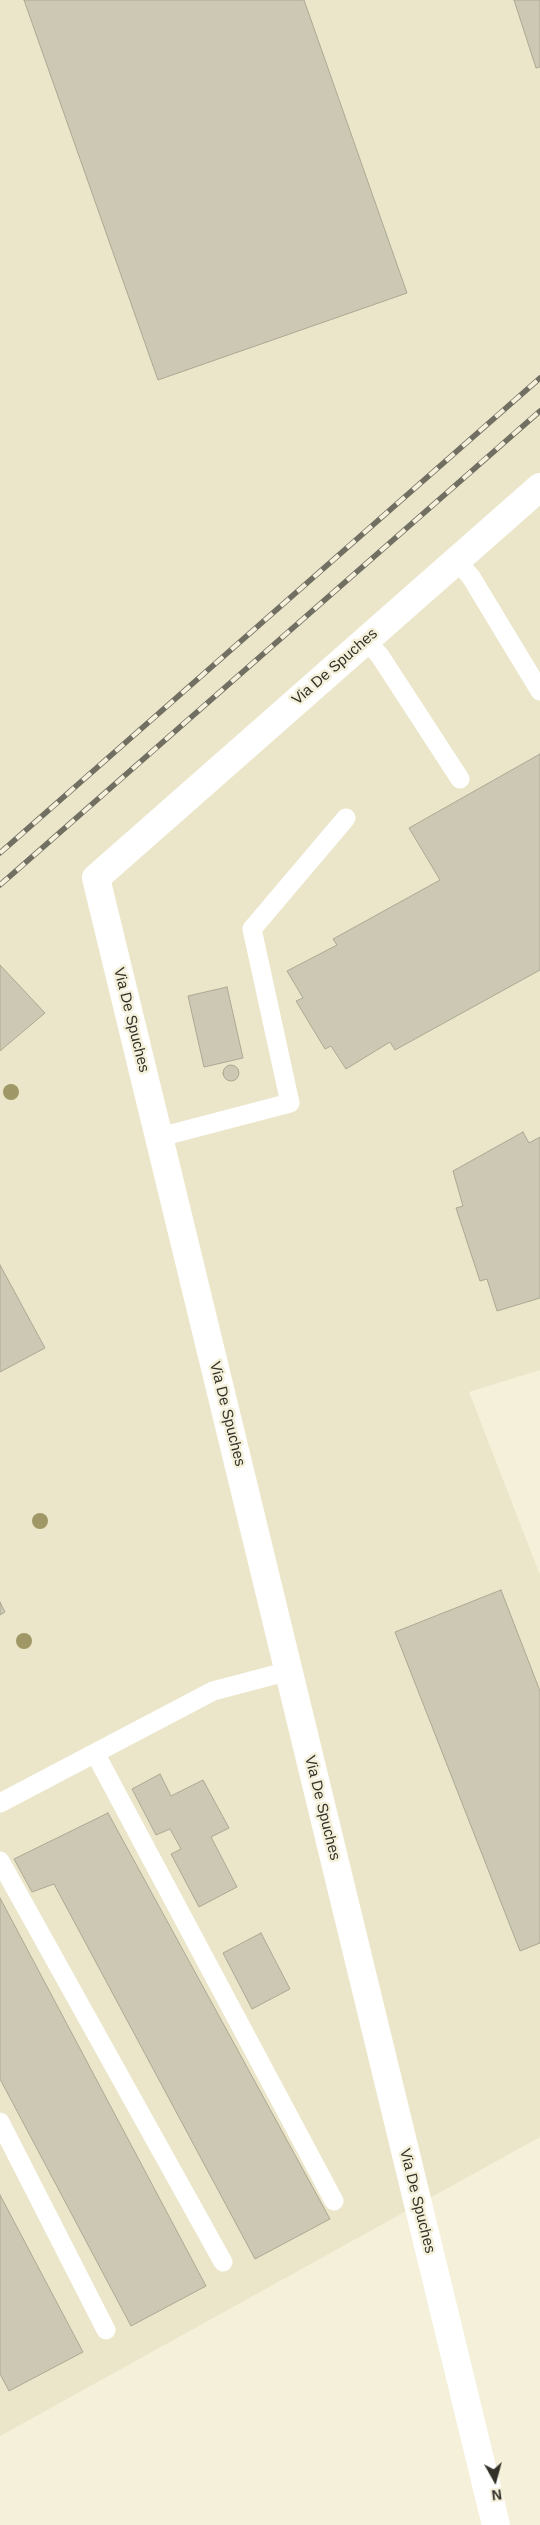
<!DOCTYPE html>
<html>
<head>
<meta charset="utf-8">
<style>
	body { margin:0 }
	#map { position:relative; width:540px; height:2525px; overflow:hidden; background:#f4f0da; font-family:Arial,sans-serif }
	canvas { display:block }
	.north { position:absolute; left:470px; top:2455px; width:50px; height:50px; -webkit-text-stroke:4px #f4f0da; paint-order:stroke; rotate:173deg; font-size:14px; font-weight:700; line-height:20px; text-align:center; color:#323028 }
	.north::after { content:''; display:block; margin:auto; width:18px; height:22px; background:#323028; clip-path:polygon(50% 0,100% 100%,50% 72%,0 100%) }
</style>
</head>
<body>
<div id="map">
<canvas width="540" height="2525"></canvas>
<div class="north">N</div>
</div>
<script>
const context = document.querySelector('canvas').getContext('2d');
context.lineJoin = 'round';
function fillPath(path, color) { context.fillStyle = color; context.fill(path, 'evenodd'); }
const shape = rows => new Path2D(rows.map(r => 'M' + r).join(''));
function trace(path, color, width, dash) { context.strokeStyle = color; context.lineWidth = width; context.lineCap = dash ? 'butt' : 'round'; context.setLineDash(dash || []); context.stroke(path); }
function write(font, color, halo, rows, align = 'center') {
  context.font = font + ' Arial,sans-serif'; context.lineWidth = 5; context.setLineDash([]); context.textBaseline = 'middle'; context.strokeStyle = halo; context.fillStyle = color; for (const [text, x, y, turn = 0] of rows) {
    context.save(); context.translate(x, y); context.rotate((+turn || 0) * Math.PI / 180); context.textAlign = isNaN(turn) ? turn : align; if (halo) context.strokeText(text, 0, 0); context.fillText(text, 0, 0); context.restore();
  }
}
const built = shape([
	[0,0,540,0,540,1370,469,1392,540,1575,540,2137,0,2436]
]);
const building = shape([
	[24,0,304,0,407,293,158,380,24,0],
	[514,0,540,0,540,67,536,68,514,0],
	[540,754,540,970,395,1050,390,1042,346,1069,331,1046,325,1049,296,1001,303,998,287,971,337,945,333,939,440,880,409,828,540,754],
	[0,965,45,1013,0,1051,0,965],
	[227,987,243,1058,204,1067,188,996,227,987],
	'223 1073a8 8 0 1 1 16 0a8 8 0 1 1-16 0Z',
	[523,1132,529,1143,540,1137,540,1298,497,1311,487,1279,480,1281,456,1208,463,1206,453,1171,523,1132],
	[0,1265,45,1348,0,1372,0,1265],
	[501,1590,540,1691,540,1943,520,1951,395,1632,501,1590],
	[0,1602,5,1612,0,1615,0,1602],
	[160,1774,171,1796,203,1780,229,1828,211,1837,237,1887,199,1907,171,1854,181,1849,170,1829,156,1835,132,1789,160,1774],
	[108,1813,330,2219,255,2259,54,1884,32,1892,14,1859,108,1813],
	[0,1898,206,2286,131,2326,0,2079,0,1898],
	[261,1933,290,1989,252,2009,223,1953,261,1933],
	[0,2195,83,2352,9,2391,0,2374,0,2195]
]);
const lane = shape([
	[456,560,471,577,540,691],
	[366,640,380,656,460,779],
	[160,1137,290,1103,252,929,346,818],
	[95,1753,334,2201],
	[0,1803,213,1691,289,1671],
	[0,1861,223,2262],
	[0,2122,106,2330]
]);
const street = shape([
	[496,2525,96,878,540,487]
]);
const rail = shape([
	[0,853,540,378],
	[0,885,540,411]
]);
const trees = [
	[11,1092],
	[40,1521],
	[24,1641]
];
const streetNames = [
	["Via De Spuches",335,667,-41],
	["Via De Spuches",131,1020,76],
	["Via De Spuches",227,1414,76],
	["Via De Spuches",322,1808,76],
	["Via De Spuches",417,2201,76]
];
fillPath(built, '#ebe6c9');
fillPath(building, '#ccc8b3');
trace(building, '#aca994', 1);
trace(lane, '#fff', 19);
trace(street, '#fff', 28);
trace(rail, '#716e62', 5.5);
trace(rail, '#f4f0da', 4, [11]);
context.fillStyle = '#9f9765';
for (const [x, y] of trees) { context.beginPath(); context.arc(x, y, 8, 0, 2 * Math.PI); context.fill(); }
write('15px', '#323028', '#f4f0da', streetNames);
</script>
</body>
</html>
